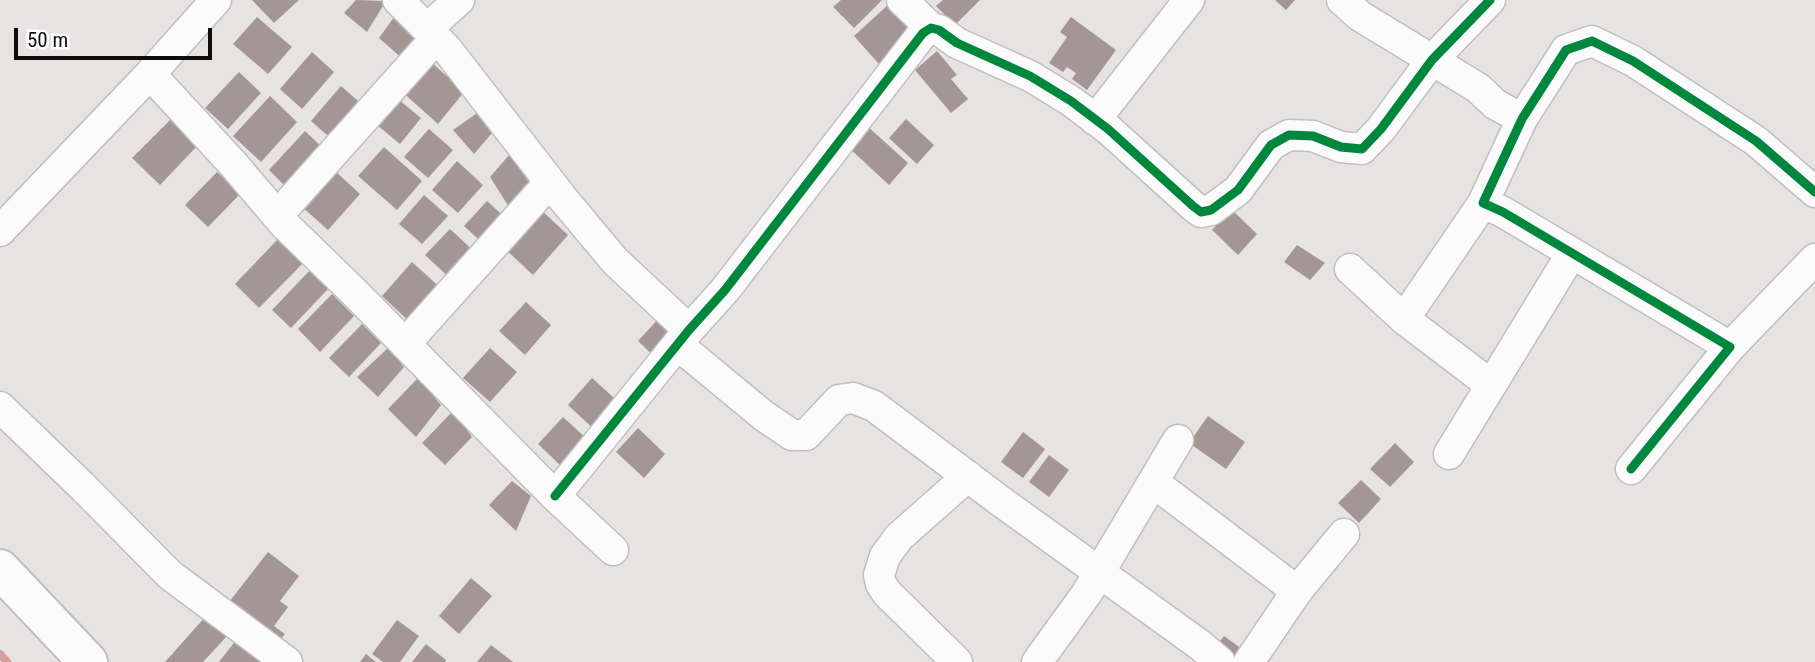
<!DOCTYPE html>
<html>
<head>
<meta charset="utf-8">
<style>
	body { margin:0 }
	#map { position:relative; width:1815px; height:662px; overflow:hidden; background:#e7e3e3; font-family:"Roboto Condensed",sans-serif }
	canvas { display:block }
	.scale { position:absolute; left:14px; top:28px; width:198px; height:32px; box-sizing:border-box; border:4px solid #0f0c0c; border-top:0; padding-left:9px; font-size:21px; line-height:24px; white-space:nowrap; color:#0f0c0c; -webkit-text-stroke:5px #fff; paint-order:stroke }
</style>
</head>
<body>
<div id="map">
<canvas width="1815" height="662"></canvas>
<div class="scale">50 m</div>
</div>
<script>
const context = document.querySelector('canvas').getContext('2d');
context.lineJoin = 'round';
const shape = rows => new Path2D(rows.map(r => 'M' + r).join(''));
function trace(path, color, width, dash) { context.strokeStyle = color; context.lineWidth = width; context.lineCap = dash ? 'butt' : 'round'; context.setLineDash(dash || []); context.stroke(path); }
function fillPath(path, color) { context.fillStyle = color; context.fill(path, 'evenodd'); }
const stream = shape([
	[0,654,7,662]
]);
const building = shape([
	[252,0,299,0,274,23],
	[356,0,386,1,367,32,344,13],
	[841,0,882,0,854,28,833,7],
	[943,0,980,0,955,25,936,6],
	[1275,0,1295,0,1286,10],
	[890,3,915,30,879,64,854,36],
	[397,13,419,37,404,60,379,38],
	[257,17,292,47,268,74,233,44],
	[1071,17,1116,50,1087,90,1072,79,1076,73,1067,67,1063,72,1049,63,1067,37,1060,32],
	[937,51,957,75,951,79,968,99,951,113,915,70],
	[312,52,334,72,302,109,280,89],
	[429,60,464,92,438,124,399,89],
	[239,72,261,93,228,129,205,108],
	[341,86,366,108,336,143,311,121],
	[270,96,297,122,261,162,233,136],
	[398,99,421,118,400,144,377,125],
	[480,111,492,133,474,154,453,130],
	[171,119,198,145,160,185,132,158],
	[906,119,934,145,917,164,889,138],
	[865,124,908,163,889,185,846,145],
	[429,129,453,150,428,178,404,157],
	[305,131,325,150,289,190,269,170],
	[384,147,422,181,397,210,358,176],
	[510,154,532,187,511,210,490,177],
	[457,161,483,185,458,213,432,190],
	[334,170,360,194,328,230,301,206],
	[217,172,240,194,208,227,185,205],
	[424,195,448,216,422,244,399,224],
	[487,201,510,222,487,247,464,226],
	[539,208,568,235,533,275,503,247],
	[1231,209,1257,234,1238,255,1212,230],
	[450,229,477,254,453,281,425,255],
	[278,239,303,263,259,308,235,284],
	[1297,245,1325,263,1310,280,1284,262],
	[412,262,444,291,413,325,382,296],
	[311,269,329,288,291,328,272,310],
	[332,294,354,316,320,352,298,329],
	[526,302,551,325,525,355,499,331],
	[661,316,678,327,657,359,638,341],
	[362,324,381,343,349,377,329,358],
	[388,348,404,367,378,397,357,377],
	[490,348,517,372,490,402,463,378],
	[418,378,441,405,416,437,388,409],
	[592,378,623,406,598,433,568,405],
	[454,410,472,437,445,465,422,443],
	[1208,416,1245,442,1226,469,1189,443],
	[563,417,587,439,562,467,538,444],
	[638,428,665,454,644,478,616,452],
	[1023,432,1045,449,1023,478,1001,462],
	[1395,443,1414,462,1390,487,1370,469],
	[1049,455,1069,470,1049,497,1029,482],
	[1361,480,1381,499,1359,523,1338,503],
	[512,481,531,496,516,531,489,505],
	[268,552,299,576,280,601,288,607,274,626,285,634,276,644,226,606],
	[471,578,492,596,459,634,439,616],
	[206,616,228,635,203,662,165,662],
	[397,620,419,636,400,662,383,662,372,654],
	[1224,636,1245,651,1236,662,1213,651],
	[236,640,262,659,259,662,219,662],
	[426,644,446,660,445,662,412,662],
	[491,645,513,662,477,662],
	[366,654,376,662,360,662]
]);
const street = shape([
	[398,0,446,48,564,200,615,261,689,330],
	[902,0,931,28],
	[1342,0,1360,16,1478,88,1495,104,1522,119],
	[427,29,459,0],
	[150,74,234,165,284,224,354,292,555,496,613,550],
	[1095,120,1189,0],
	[277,216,436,38],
	[0,231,150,74,216,0],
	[1350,269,1404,319,1491,385],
	[1404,319,1483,203],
	[405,344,550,182],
	[678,345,764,416,792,435,806,435,839,400,853,398,874,406,999,500,1200,645,1220,662],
	[1730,347,1815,259],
	[0,407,82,486,170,575,287,662],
	[1449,454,1572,253],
	[1631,469,1730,347,1503,212,1483,203,1522,119,1566,50,1592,41,1633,61,1756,141,1815,192],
	[1153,482,1297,591],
	[555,496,689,330,725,290,923,33,931,28,939,30,957,43,1030,76,1071,101,1108,129,1193,206,1201,212,1211,210,1238,190,1271,145,1289,135,1313,136,1341,147,1362,149,1381,129,1432,60,1490,0],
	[957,662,887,593,881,584,879,575,885,556,899,537,968,476],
	[1037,662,1087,593,1178,440],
	[1249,662,1297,591,1344,534]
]);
const secondary = shape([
	[0,569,88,662]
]);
const cycleway = shape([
	[1631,469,1730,347,1503,212,1483,203,1522,119,1566,50,1592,41,1633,61,1756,141,1815,192],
	[555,496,689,330,725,290,923,33,931,28,939,30,957,43,1030,76,1071,101,1108,129,1193,206,1201,212,1211,210,1238,190,1271,145,1289,135,1313,136,1341,147,1362,149,1381,129,1432,60,1490,0]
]);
trace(stream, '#cfa09c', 8);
fillPath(building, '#a39695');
trace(street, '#c1bebe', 33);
trace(secondary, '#c1bebe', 42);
trace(street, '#fbfbfb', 30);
trace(secondary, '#fbfbfb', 38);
trace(cycleway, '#00873e', 9);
</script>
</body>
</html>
